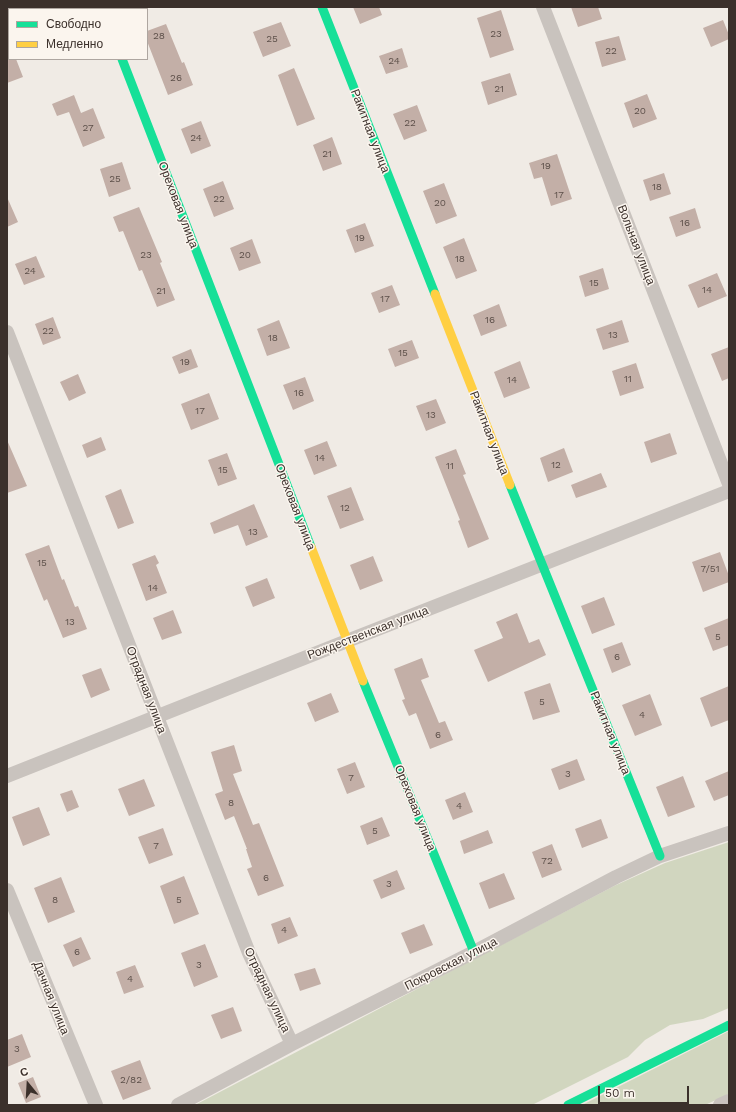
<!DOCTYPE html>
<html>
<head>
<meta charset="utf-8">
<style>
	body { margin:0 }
	#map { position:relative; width:736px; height:1112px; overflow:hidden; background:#f0ebe5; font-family:"Work Sans",sans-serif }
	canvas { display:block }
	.frame { position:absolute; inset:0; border:8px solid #3b302b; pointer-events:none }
	.legend { position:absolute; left:8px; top:8px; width:140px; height:52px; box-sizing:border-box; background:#fbf5ee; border:1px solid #aea6a0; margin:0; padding:5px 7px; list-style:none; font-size:12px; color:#3b302b }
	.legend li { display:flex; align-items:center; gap:8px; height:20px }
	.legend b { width:20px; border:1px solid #aea6a0 }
	.north { position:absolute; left:8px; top:1064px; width:40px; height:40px; -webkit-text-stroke:3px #fbf5ee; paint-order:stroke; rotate:342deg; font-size:11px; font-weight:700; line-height:16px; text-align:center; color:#3b302b }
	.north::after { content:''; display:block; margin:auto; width:14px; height:18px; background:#3b302b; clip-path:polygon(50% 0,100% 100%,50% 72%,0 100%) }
	.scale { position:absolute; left:598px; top:1086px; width:91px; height:18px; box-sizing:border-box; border:2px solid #3b302b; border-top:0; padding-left:5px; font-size:12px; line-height:14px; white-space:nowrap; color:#3b302b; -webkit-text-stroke:3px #fbf5ee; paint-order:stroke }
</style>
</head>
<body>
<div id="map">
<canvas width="736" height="1112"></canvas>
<div class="frame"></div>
<ul class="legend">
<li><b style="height:5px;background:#16e098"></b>Свободно</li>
<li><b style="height:5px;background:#ffcf43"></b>Медленно</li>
</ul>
<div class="north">С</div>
<div class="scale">50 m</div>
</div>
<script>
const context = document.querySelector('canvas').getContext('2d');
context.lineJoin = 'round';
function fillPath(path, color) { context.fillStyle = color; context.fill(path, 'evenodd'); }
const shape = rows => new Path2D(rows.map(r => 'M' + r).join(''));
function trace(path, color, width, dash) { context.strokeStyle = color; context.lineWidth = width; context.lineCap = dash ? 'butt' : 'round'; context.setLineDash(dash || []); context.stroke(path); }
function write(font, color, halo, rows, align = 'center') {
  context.font = font + ' "Work Sans",sans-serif'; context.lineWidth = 3; context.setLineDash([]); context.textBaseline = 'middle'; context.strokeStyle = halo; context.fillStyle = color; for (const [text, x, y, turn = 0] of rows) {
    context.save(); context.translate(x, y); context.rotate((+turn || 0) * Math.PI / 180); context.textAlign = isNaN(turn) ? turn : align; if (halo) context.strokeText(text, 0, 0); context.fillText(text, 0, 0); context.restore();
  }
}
const green = shape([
	[729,842,729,1008,703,1019,670,1025,645,1040,628,1057,532,1105,195,1105,614,886,665,863],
	[729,1031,729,1094,705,1105,582,1105]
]);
const building = shape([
	[353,7,379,7,382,15,360,24],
	[571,7,598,7,602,19,578,27],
	[501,10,514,50,490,58,477,18],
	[723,20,729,35,729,39,711,47,703,28],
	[281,22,291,46,263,57,253,32],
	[166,24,182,63,184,62,193,85,168,95,147,41,147,31],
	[619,36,626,60,602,67,595,42],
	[402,48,408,67,386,74,379,56],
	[7,59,16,59,23,77,7,83],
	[294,68,315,119,297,126,278,75],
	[510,73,517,95,488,105,481,82],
	[647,94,657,119,633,128,624,103],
	[74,95,81,113,93,108,105,138,83,147,69,112,57,116,52,104],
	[417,105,427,131,404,140,393,114],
	[201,121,211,146,191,154,181,129],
	[332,137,342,164,323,171,313,145],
	[557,154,572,199,551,206,542,177,534,179,529,163],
	[122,162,131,189,109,197,100,169],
	[664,173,671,194,650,201,643,180],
	[223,181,234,209,214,217,203,189],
	[444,183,457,216,436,224,423,191],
	[7,197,18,222,7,227],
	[139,207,162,262,160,263,175,300,157,307,142,270,139,271,123,231,119,232,113,217],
	[695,208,701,228,676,237,669,217],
	[365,223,374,246,355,253,346,230],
	[464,238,477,271,456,279,443,247],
	[252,239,261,263,239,271,230,248],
	[36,256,45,277,24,285,15,264],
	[603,268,609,289,585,297,579,276],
	[717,273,727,296,698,308,688,285],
	[392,285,400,305,379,313,371,293],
	[499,304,507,326,481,336,473,315],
	[53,317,61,338,43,345,35,324],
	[279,320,290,348,267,356,257,329],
	[622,320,629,342,603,350,596,329],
	[412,340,419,358,395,367,388,349],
	[729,347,729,378,722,381,711,354],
	[191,349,198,367,179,374,172,357],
	[520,361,530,388,504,398,494,372],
	[636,363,644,388,620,396,612,371],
	[78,374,86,393,69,401,60,382],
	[305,377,314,401,293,410,283,385],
	[209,393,219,419,191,430,181,404],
	[436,399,446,423,426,431,416,406],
	[670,433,677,454,651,463,644,442],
	[101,437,106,450,87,458,82,445],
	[7,440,27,486,7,493],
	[327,441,337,466,314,475,304,450],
	[564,448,573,472,548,482,540,458],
	[456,449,466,474,463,475,489,539,468,548,458,521,460,520,435,457],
	[227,453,237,479,218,486,208,460],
	[601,473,607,487,576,498,571,485],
	[351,487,364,520,340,529,327,496],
	[121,489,134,523,118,529,105,496],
	[254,504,268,537,246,546,238,525,214,534,210,523],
	[49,545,62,580,64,579,75,607,78,606,87,629,63,638,47,599,44,601,25,554],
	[720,552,729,576,729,582,703,592,692,562],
	[155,555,159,563,156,565,167,593,146,601,132,564],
	[373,556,383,581,360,590,350,565],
	[267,578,275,598,253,607,245,587],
	[604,597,615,625,592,634,581,606],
	[173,610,182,633,162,640,153,618],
	[517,613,529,643,539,639,546,655,488,682,474,650,503,638,496,622],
	[729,618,729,645,713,651,704,628],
	[622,642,631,665,612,673,603,649],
	[422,658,429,677,421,680,439,723,445,721,453,740,430,749,416,713,409,716,402,700,405,699,394,669],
	[101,668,110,690,91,698,82,675],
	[550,683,560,712,533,720,524,692],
	[729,686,729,720,711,727,700,698],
	[331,693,339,712,315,722,307,703],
	[650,694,662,725,635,736,622,705],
	[234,745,242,771,233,774,253,825,259,823,284,886,258,896,247,869,252,867,246,849,247,849,234,816,225,820,215,794,223,791,211,752],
	[577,759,585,780,559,790,551,769],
	[355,762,365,787,347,794,337,769],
	[729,771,729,795,714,801,705,781],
	[683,776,695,807,668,817,656,787],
	[144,779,155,806,129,816,118,789],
	[72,790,79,807,67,812,60,794],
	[465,792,473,812,453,820,445,800],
	[39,807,50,835,23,846,12,817],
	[382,817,390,836,367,845,360,826],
	[601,819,608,838,582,848,575,829],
	[163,828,173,855,149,864,138,837],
	[488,830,493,843,464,854,460,841],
	[552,844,562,870,542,878,532,852],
	[397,870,405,889,381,899,373,880],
	[504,873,515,899,489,909,479,883],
	[184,876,199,914,174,924,160,886],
	[61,877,75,912,48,923,34,888],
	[290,917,298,936,278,944,271,924],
	[424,924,433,945,410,954,401,933],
	[81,937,91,959,73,967,63,945],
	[205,944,218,977,194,987,181,953],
	[135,965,144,987,124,994,116,972],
	[315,968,321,984,300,991,294,974],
	[233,1007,242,1031,221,1039,211,1015],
	[22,1034,31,1057,7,1067,7,1040],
	[140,1060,151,1089,123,1100,111,1071],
	[33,1077,41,1097,26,1103,18,1083]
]);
const street = shape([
	[102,7,103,9],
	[543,7,729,484],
	[7,332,249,953,292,1044],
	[7,776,347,641,729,491],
	[7,890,96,1105],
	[178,1105,292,1044,474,952,616,877,660,856,729,833],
	[720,1105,729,1101]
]);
const fast = shape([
	[322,7,435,294],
	[122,59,311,547],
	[510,485,660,856],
	[363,681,474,952],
	[568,1105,729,1025]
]);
const slow = shape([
	[435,294,510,485],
	[311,547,363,681]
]);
const numberNames = [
	["23",496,34],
	["28",159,36],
	["25",272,39],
	["22",611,51],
	["24",394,61],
	["26",176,78],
	["21",499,89],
	["20",640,111],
	["22",410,123],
	["27",88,128],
	["24",196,138],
	["21",327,154],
	["19",546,166],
	["25",115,179],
	["18",657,187],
	["17",559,195],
	["22",219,199],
	["20",440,203],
	["16",685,223],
	["19",360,238],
	["23",146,255],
	["20",245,255],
	["18",460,259],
	["24",30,271],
	["15",594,283],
	["14",707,290],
	["21",161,291],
	["17",385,299],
	["16",490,320],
	["22",48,331],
	["13",613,335],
	["18",273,338],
	["15",403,353],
	["19",185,362],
	["11",628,379],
	["14",512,380],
	["16",299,393],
	["17",200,411],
	["13",431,415],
	["14",320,458],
	["12",556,465],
	["11",450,466],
	["15",223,470],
	["12",345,508],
	["13",253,532],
	["15",42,563],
	["7/51",710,569],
	["14",153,588],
	["13",70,622],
	["5",718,637],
	["6",617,657],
	["5",542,702],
	["4",642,715],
	["6",438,735],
	["3",568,774],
	["7",351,778],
	["8",231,803],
	["4",459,806],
	["5",375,831],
	["7",156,846],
	["72",547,861],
	["6",266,878],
	["3",389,884],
	["8",55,900],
	["5",179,900],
	["4",284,930],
	["6",77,952],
	["3",199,965],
	["4",130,979],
	["3",17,1049],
	["2/82",131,1080]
];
const streetNames = [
	["Ракитная улица",370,131,69],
	["Ореховая улица",178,205,69],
	["Вольная улица",636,245,69],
	["Ракитная улица",489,433,69],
	["Ореховая улица",295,507,69],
	["Рождественская улица",368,633,-21],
	["Отрадная улица",146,690,69],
	["Ракитная улица",610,733,68],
	["Ореховая улица",415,808,68],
	["Покровская улица",451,964,-27],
	["Отрадная улица",267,990,65],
	["Дачная улица",51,998,68]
];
fillPath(green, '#d1d6bf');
fillPath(building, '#c3afa7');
trace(street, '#c9c3be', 14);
trace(fast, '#16e098', 9);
trace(slow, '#ffcf43', 9);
write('10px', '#5d504a', null, numberNames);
write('12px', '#3b302b', '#fbf5ee', streetNames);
</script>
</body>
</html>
